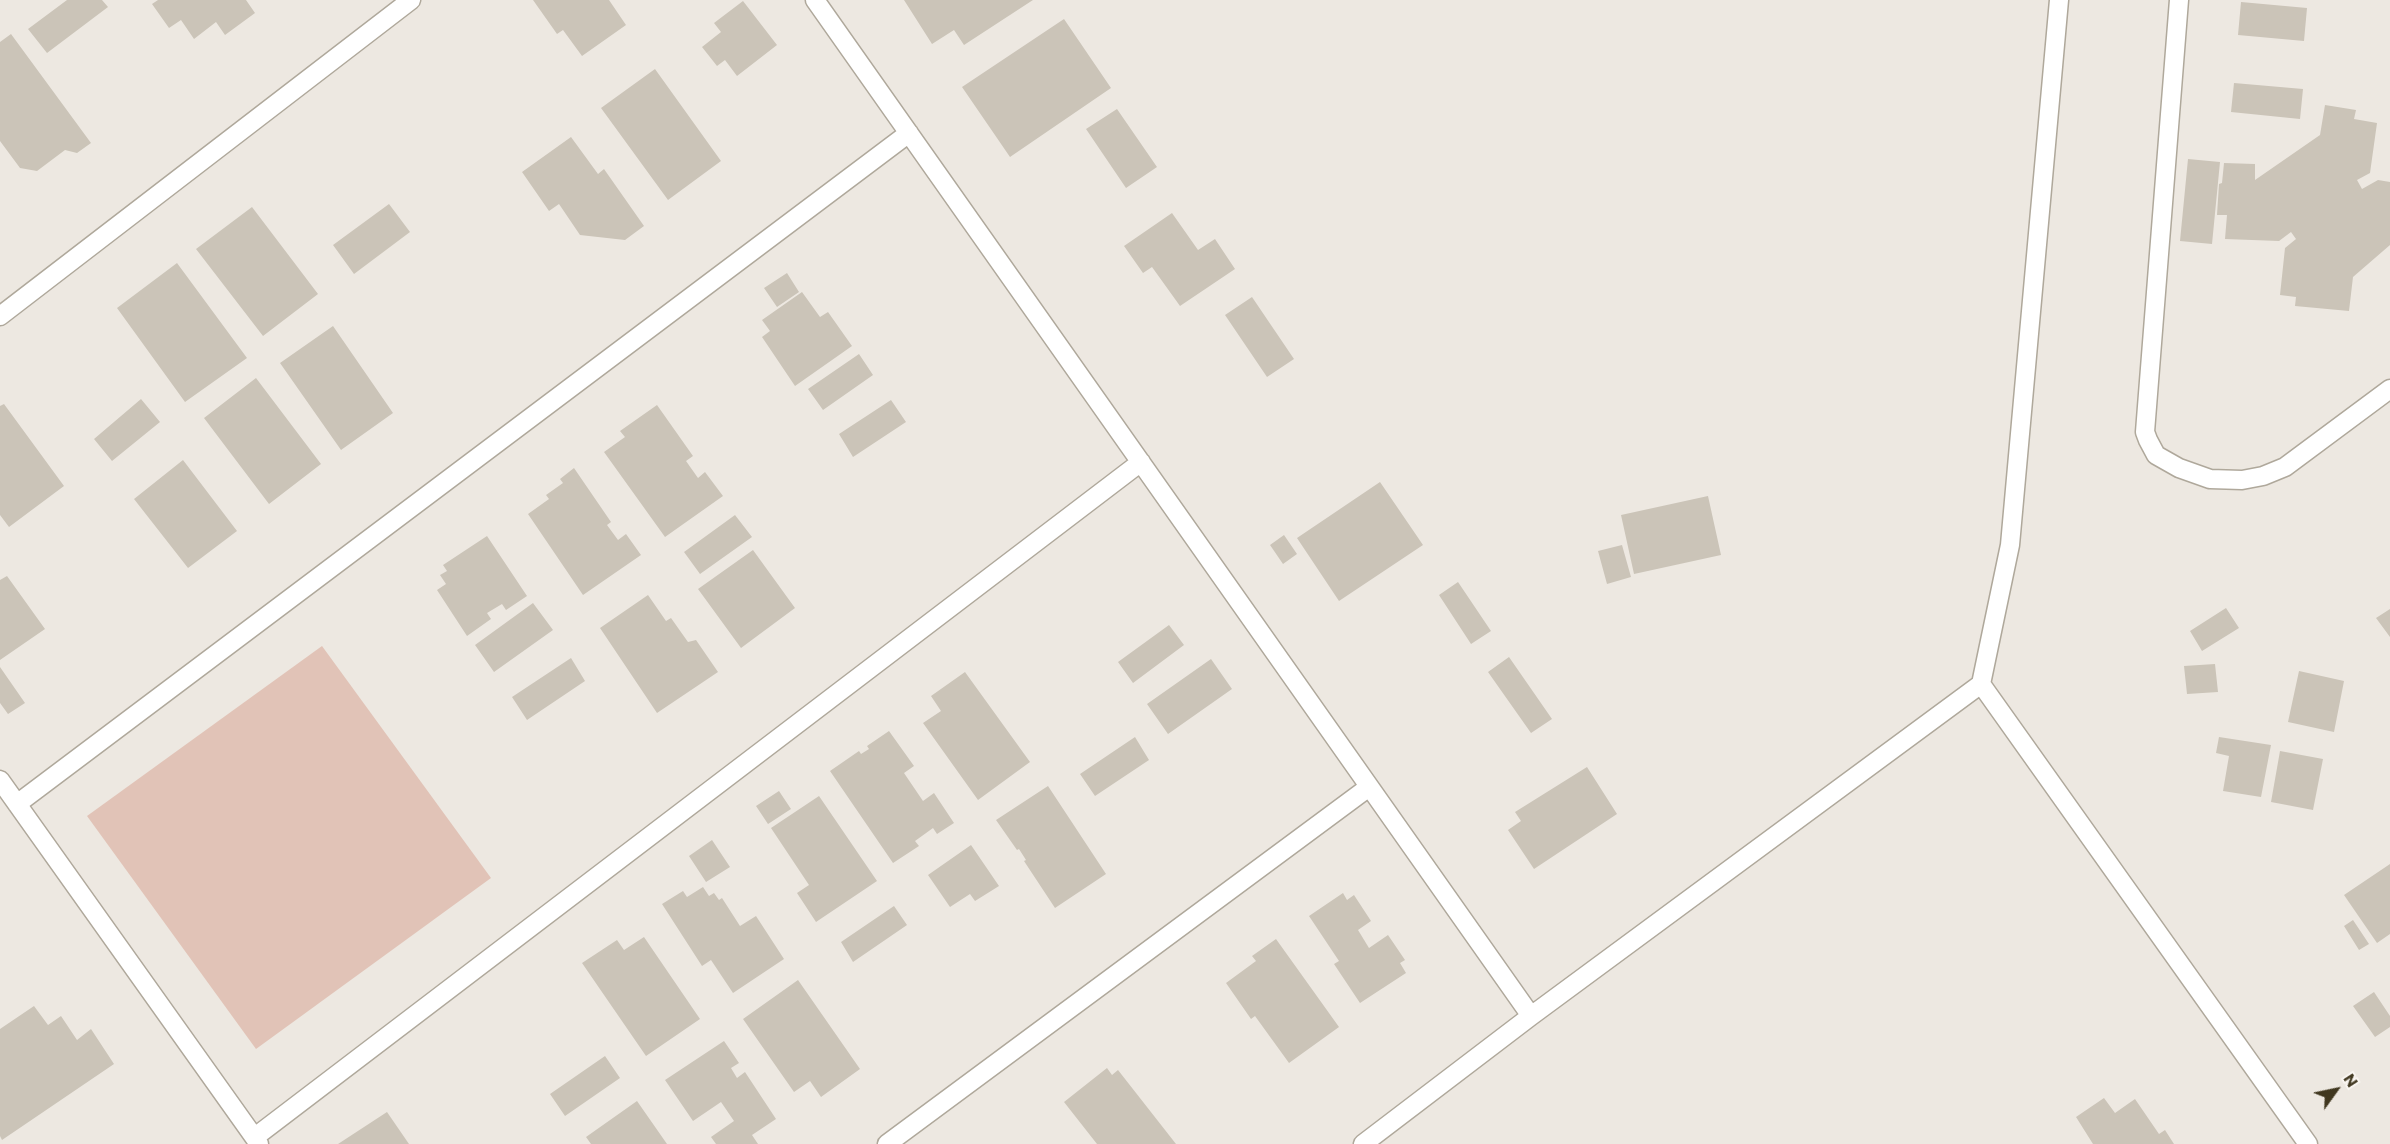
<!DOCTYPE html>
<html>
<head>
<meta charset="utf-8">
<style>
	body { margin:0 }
	#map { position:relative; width:2390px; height:1144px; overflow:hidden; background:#ede8e1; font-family:Commissioner,sans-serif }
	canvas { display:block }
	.north { position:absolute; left:2306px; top:1060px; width:60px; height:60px; -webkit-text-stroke:4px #f9f5f1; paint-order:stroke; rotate:57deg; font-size:16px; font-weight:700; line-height:24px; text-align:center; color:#40371f }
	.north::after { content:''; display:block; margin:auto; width:21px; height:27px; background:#40371f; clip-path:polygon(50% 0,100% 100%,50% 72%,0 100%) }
</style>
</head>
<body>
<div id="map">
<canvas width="2390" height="1144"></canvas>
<div class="north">N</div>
</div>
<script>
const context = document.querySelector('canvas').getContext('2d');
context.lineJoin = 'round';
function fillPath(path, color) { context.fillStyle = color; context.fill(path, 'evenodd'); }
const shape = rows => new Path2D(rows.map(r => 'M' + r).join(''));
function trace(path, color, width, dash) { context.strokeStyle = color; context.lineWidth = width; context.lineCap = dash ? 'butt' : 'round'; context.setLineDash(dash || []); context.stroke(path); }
const green = shape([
	[322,646,491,878,256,1049,87,816]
]);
const building = shape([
	[67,0,102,0,108,7,47,53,28,29],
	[158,0,246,0,255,13,225,35,216,22,194,39,181,20,169,28,152,4],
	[533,0,609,0,626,25,582,56,563,30,557,34],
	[904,0,1033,0,964,45,954,30,932,44],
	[743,1,777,45,737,76,725,60,717,66,702,47,721,32,714,23],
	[2241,2,2307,8,2304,41,2238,35],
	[1064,19,1111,88,1010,157,962,87],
	[11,34,91,143,77,153,65,150,37,171,20,168,0,141,0,42],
	[655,69,721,161,668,200,601,108],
	[2234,83,2303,89,2300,119,2231,112],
	[2325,105,2356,110,2354,119,2377,123,2370,173,2357,180,2362,189,2378,180,2390,182,2390,245,2353,277,2349,311,2295,306,2296,297,2280,295,2285,248,2296,239,2291,232,2279,241,2225,239,2227,215,2217,215,2219,184,2222,183,2224,163,2255,164,2255,180,2320,135],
	[1117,109,1157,167,1126,188,1086,129],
	[571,137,598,174,604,169,644,226,625,240,580,235,559,204,549,211,522,172],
	[2188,159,2220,162,2212,244,2180,241],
	[389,204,410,232,354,274,333,245],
	[252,207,318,294,263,336,196,249],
	[1172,213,1198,250,1215,239,1235,269,1180,306,1152,267,1143,273,1124,246],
	[177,263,247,358,185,402,117,308],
	[787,273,799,292,777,307,764,288],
	[802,292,820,317,828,312,852,346,795,386,762,337,770,331,762,320],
	[1252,297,1294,359,1267,377,1225,315],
	[333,326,393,413,341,450,280,363],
	[859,354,873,375,823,410,808,389],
	[256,378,321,464,269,504,204,418],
	[141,399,160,422,112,461,94,439],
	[891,400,906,422,853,457,839,434],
	[4,404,64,486,9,527,0,515,0,406],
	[657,405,693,456,686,461,698,478,705,472,723,496,665,537,604,452,625,437,620,431],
	[183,460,237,531,188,568,134,499],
	[574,468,611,522,607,525,618,540,626,534,641,555,583,595,528,514,549,499,546,495,563,483,560,479],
	[1380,482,1423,545,1339,601,1297,538],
	[1708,496,1721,555,1634,574,1621,515],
	[735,515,752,537,700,574,684,552],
	[1284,535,1297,554,1283,564,1270,545],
	[487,536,527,596,506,610,502,604,487,613,491,619,467,636,437,590,446,584,440,575,447,571,443,565],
	[1622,545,1631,577,1607,584,1598,551],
	[753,550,795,608,741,648,698,589],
	[7,576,45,629,0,660,0,580],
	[1458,582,1491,631,1471,644,1439,595],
	[648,595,666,621,671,618,688,642,696,640,718,672,657,713,600,628],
	[533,603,553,630,494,672,475,645],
	[2226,608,2239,628,2202,651,2190,631],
	[2390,609,2390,637,2376,618],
	[1169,625,1184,645,1133,683,1118,662],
	[1509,657,1552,719,1531,733,1488,672],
	[571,658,585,681,527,720,512,697],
	[1211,659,1232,689,1168,734,1147,704],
	[2215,664,2218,692,2187,694,2184,666],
	[0,667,25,703,8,714,0,703],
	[2299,671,2344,681,2334,732,2288,722],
	[965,672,1030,762,978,800,923,723,941,711,931,696],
	[889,731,914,766,904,773,923,801,934,793,954,823,937,834,933,828,915,841,919,846,893,863,830,771,859,751,861,754,869,749,867,746],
	[1135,737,1149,760,1095,796,1080,774],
	[2219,737,2271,745,2261,797,2223,791,2229,756,2216,753],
	[2280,751,2323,759,2313,810,2271,802],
	[1587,767,1617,814,1534,869,1508,830,1521,821,1515,812],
	[1048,786,1106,874,1055,908,1024,861,1026,860,1019,849,1017,850,996,820],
	[779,791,791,809,768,824,756,806],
	[819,796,877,881,816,922,797,893,809,885,771,828],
	[712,840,730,867,706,882,689,856],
	[971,845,999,886,975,901,970,894,950,907,928,875],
	[2390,864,2390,934,2377,943,2344,895],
	[703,887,709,896,714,893,719,900,722,898,740,926,756,916,784,959,733,993,711,960,702,966,662,904,683,891,687,897],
	[1343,893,1347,900,1354,895,1371,921,1358,930,1369,948,1388,935,1405,960,1400,963,1406,973,1360,1003,1334,964,1339,961,1309,916],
	[894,906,907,925,853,962,841,942],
	[2353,920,2369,944,2359,950,2344,926],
	[644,937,700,1019,646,1056,582,963,617,940,624,950],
	[1276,939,1339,1027,1289,1063,1255,1016,1251,1019,1226,983,1256,961,1252,956],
	[798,980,860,1069,821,1097,810,1081,794,1092,743,1019],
	[2374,992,2390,1016,2390,1027,2375,1037,2353,1006],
	[34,1006,48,1025,61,1016,77,1040,91,1029,114,1064,2,1140,0,1136,0,1029],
	[724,1041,739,1063,731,1068,737,1078,745,1072,776,1119,752,1135,758,1144,716,1144,711,1137,734,1121,721,1102,693,1121,665,1080],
	[605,1056,620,1078,565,1116,550,1094],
	[1107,1068,1112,1075,1118,1070,1176,1144,1097,1144,1064,1102],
	[2104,1098,2115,1113,2135,1099,2159,1134,2165,1130,2174,1144,2093,1144,2076,1117],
	[637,1101,667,1144,591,1144,586,1137],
	[387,1112,409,1144,338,1144]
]);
const minor = shape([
	[815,0,1531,1016],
	[2179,0,2145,432,2148,440,2156,455,2179,468,2210,479,2242,480,2263,476,2285,467,2390,389],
	[0,316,411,0],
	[1981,684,2308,1144],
	[0,780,259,1144],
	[17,804,909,133],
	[255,1137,1141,462],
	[887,1144,1369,787],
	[1363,1144,1531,1016,1981,684,2010,545,2059,0]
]);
fillPath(green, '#e1c3b7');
fillPath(building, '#cbc4b8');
trace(minor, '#afa89b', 21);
trace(minor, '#fff', 18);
</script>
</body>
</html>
